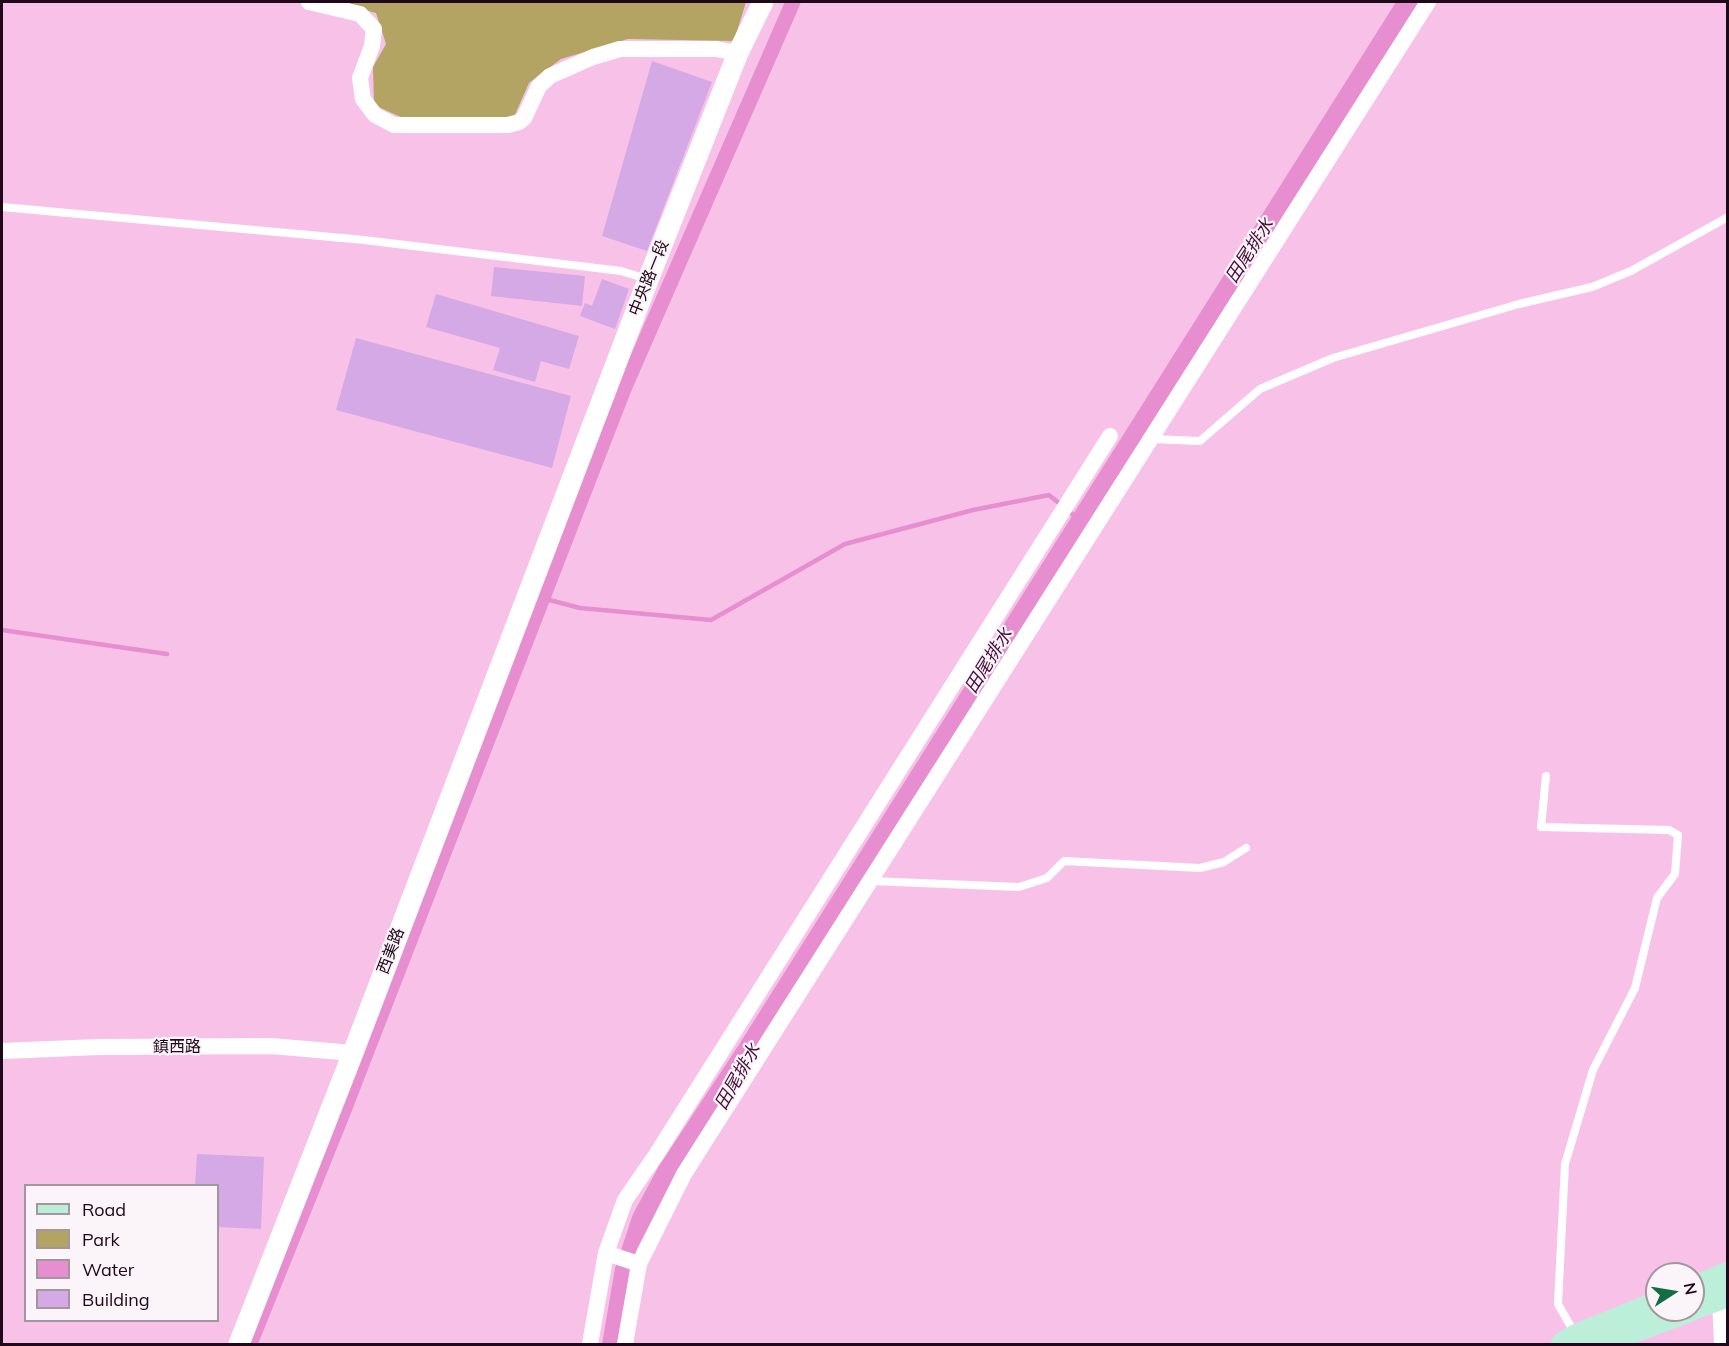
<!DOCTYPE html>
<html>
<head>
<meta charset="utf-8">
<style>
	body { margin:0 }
	#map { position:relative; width:1729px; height:1346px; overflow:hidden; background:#f8c2e8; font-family:Mulish,sans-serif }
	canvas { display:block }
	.frame { position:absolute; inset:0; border:3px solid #1e0819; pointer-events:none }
	.legend { position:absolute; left:24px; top:1184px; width:195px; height:138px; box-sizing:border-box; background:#fbf4f8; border:2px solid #a3969f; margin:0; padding:8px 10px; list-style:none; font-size:18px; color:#1e0819 }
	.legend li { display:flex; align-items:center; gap:12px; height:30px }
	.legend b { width:30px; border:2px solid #a3969f }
	.north { position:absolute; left:1645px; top:1262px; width:60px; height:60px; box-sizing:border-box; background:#fbf4f8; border:2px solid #a3969f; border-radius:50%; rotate:78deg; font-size:16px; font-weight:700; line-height:24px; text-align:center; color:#1e0819 }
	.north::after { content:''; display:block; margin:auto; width:21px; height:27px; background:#106e43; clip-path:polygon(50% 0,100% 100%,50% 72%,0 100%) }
</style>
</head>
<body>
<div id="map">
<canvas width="1729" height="1346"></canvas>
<div class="frame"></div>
<ul class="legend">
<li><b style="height:8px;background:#bcefd9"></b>Road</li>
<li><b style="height:16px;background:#b3a464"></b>Park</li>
<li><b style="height:16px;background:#e68ed0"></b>Water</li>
<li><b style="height:16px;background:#d5a8e6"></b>Building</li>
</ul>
<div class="north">N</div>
</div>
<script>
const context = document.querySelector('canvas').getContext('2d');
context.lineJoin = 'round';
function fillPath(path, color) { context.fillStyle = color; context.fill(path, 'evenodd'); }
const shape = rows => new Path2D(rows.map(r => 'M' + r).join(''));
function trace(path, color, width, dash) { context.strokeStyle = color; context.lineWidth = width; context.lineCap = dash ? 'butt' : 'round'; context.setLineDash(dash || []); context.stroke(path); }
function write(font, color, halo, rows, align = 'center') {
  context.font = font + ' Mulish,"Noto Sans TC",sans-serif'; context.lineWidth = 4.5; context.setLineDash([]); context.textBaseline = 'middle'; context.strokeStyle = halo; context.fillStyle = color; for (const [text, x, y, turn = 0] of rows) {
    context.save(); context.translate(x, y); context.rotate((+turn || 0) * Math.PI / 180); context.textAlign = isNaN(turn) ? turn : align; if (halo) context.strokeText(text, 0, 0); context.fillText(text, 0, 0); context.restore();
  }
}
const green = shape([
	[333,2,746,2,734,41,628,39,561,59,529,83,514,117,405,119,374,105,373,67,386,44,376,13]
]);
const water = shape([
	[1396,2,1422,2,672,1181,637,1249,620,1344,602,1344,615,1268,633,1214,659,1166,740,1043]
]);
const stream = shape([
	[542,598,580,608,711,620,845,544,973,510,1049,495,1077,518],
	[2,630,167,654]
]);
const canal = shape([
	[250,1344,343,1113,624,389,793,2]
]);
const building = shape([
	[652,61,712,82,647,251,602,236],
	[494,267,585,276,582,306,491,296],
	[602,279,629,289,615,329,580,316,585,303,592,306],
	[436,294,579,336,569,369,541,361,535,382,493,370,500,348,426,327],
	[356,338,571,396,552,468,336,410],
	[197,1154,264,1157,261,1229,218,1227,218,1186,195,1186]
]);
const service = shape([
	[2,207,364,240,621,271,647,279],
	[1151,439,1200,441,1260,389,1333,358,1519,304,1592,287,1631,271,1728,217],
	[1546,776,1541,827,1669,830,1678,835,1675,874,1657,898,1635,988,1593,1070,1565,1164,1558,1304,1575,1334],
	[871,881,1019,887,1047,878,1064,861,1200,868,1224,862,1246,848]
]);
const minor = shape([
	[309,2,360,14,374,29,372,46,360,78,363,99,375,115,394,125,508,125,519,122,524,118,539,86,550,76,593,57,620,49,716,49,738,53],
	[2,1051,99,1047,271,1046,353,1053],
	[606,1253,639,1264],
	[1715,1290,1720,1298,1722,1344],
	[590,1344,606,1253,625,1200,656,1155,1110,436],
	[625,1344,639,1264,684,1174,1428,2]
]);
const tertiary = shape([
	[239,1344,353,1053,648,280,738,53,763,2]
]);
const secondary = shape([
	[1693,1288,1728,1274],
	[1693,1308,1728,1295],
	[1563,1344,1576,1336,1657,1303],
	[1599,1344,1689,1310]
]);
const streetNames = [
	["中央路一段",649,278,-68],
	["西美路",391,951,-69],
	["鎮西路",177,1047]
];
const waterNames = [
	["田尾排水",1250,251,-57],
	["田尾排水",989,661,-58],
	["田尾排水",738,1077,-60]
];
fillPath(green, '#b3a464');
fillPath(water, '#e68ed0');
trace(stream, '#e68ed0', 4.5);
trace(canal, '#e68ed0', 15);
fillPath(building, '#d5a8e6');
trace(service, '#fff', 8);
trace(minor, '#fff', 16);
trace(tertiary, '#fff', 21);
trace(secondary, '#bcefd9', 24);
write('16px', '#1e0819', '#fbf4f8', streetNames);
write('italic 18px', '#45103b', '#fbf4f8', waterNames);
</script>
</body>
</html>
